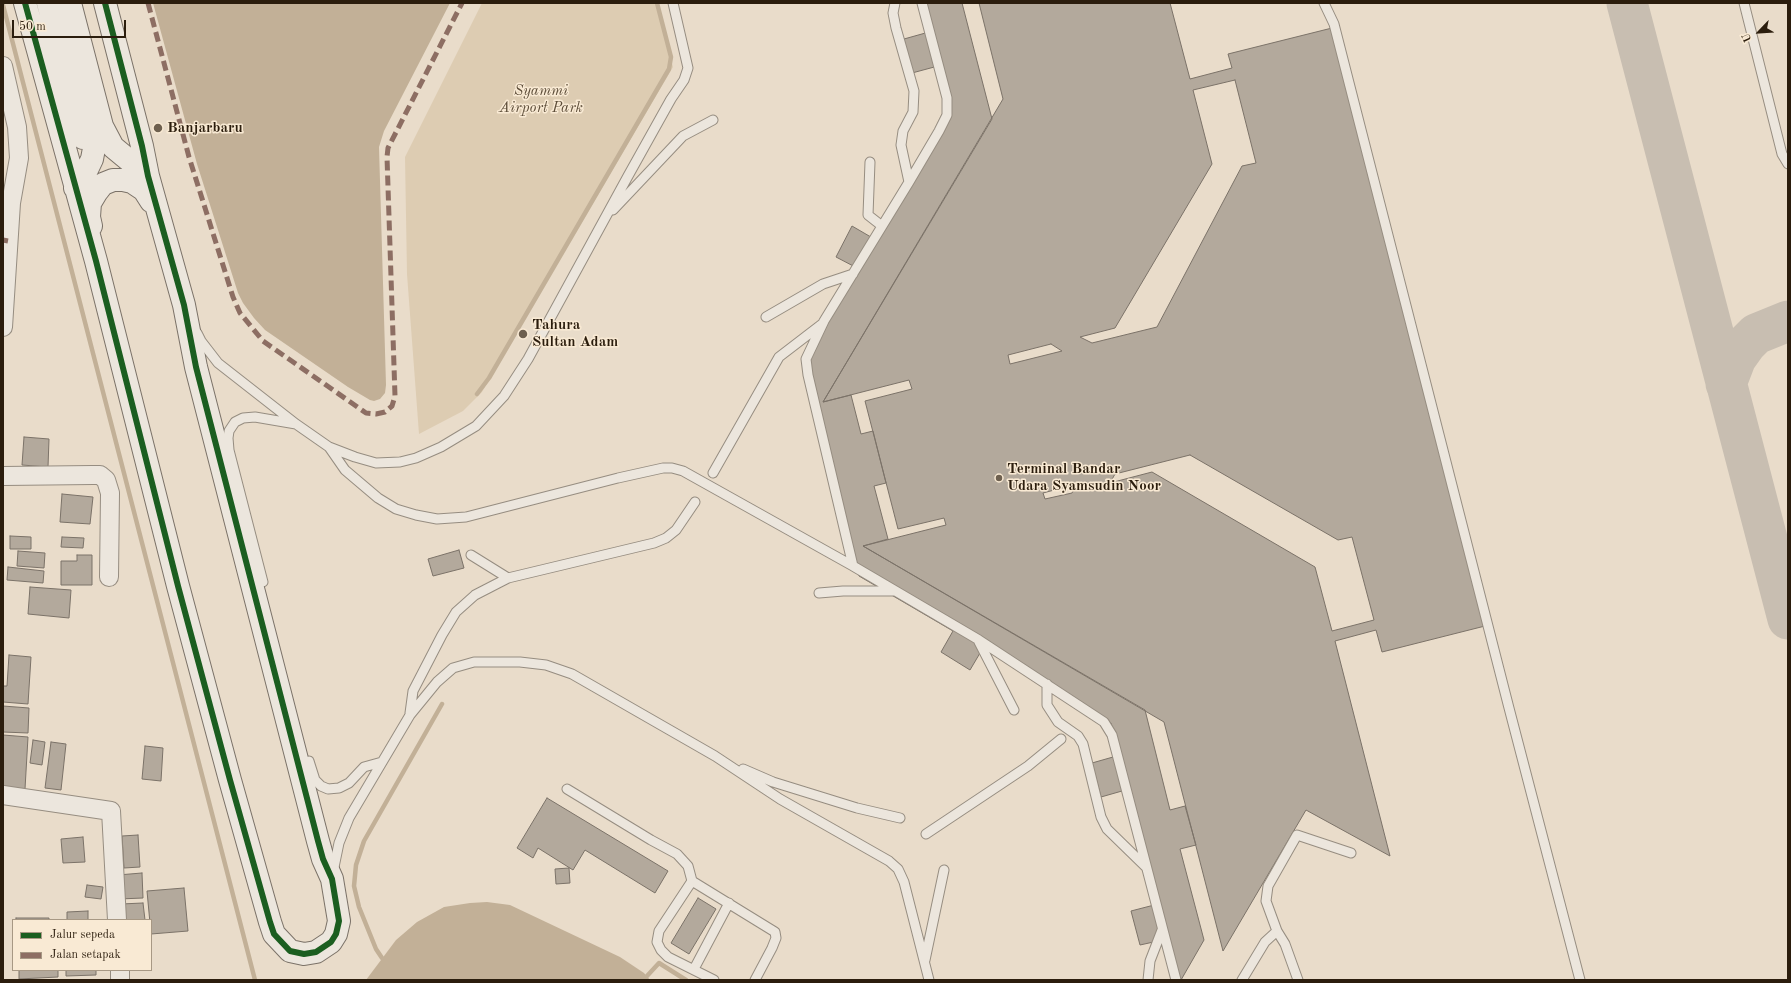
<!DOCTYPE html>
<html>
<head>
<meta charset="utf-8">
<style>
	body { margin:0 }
	#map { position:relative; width:1791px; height:983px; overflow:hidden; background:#e9dcca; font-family:"Old Standard TT",serif }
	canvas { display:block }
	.frame { position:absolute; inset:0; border:4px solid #2b1d0d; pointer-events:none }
	.legend { position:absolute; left:12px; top:919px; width:140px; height:52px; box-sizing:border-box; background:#f9ead4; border:1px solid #a79884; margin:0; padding:5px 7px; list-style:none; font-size:12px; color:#2b1d0d }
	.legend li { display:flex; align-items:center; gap:8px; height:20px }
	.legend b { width:20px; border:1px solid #a79884 }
	.north { position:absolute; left:1739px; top:12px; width:40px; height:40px; -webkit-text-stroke:3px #f9ead4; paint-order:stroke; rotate:245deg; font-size:11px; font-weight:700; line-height:16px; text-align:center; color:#2b1d0d }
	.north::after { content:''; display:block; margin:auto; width:14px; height:18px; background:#2b1d0d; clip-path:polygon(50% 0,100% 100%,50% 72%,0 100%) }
	.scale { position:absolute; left:12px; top:20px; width:114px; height:18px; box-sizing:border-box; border:2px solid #2b1d0d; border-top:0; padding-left:5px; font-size:12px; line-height:14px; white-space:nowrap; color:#2b1d0d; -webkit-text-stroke:3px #f9ead4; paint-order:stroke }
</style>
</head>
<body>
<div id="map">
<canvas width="1791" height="983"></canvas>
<div class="frame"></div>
<ul class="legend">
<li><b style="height:5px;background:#1b5e20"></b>Jalur sepeda</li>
<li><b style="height:5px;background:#8d6e63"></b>Jalan setapak</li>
</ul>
<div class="north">U</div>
<div class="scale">50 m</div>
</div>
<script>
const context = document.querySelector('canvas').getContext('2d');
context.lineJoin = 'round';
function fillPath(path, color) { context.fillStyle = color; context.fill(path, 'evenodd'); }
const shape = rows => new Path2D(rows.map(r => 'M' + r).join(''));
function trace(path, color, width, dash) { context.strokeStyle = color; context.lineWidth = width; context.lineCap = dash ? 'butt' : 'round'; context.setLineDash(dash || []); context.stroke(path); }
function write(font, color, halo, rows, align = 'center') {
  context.font = font + ' "Old Standard TT",serif'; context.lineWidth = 3; context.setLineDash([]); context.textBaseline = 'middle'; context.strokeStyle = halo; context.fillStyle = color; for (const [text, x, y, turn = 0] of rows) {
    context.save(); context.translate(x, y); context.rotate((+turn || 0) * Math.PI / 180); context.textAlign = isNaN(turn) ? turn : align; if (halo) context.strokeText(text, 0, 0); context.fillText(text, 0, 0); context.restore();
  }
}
const green = shape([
	[482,3,656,3,673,67,482,392,463,411,419,434,407,274,405,157]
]);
const water = shape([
	[153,3,450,3,384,131,379,147,386,385,385,393,380,399,374,401,370,400,348,387,265,330,254,318,243,303,238,293,197,164],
	[487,902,510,905,620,957,644,973,650,980,366,980,396,940,417,922,444,907,470,903]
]);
const stream = shape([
	[3,5,255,980],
	[477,394,489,378,669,69,671,57,657,3],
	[382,958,376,949,359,907,354,886,356,865,364,841,442,704],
	[647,976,659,963,686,980]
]);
const taxiway = shape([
	[1627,3,1788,619],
	[1726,384,1736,358,1746,344,1756,334,1788,321]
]);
const building = shape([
	[922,3,962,3,992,119,823,402,851,395,861,434,873,431,886,483,874,486,888,539,863,546,1145,710,1170,810,1185,806,1196,845,1180,849,1204,940,1181,980,1178,980,1167,939,1140,945,1131,911,1158,904,1129,789,1101,797,1092,763,1120,755,1111,723,983,648,970,670,941,652,953,631,859,576,804,361,859,269,836,257,852,226,876,240,950,115,938,66,912,73,904,39,929,32,922,3],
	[979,3,1170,3,1190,79,1232,68,1228,54,1332,28,1485,626,1382,652,1376,630,1335,641,1390,856,1306,810,1223,951,1164,722,863,546,946,525,944,518,898,529,865,401,912,389,909,380,823,402,1003,99,979,3],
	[1235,80,1256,163,1242,166,1157,327,1092,343,1080,337,1115,328,1212,164,1193,90,1235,80],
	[1051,344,1062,351,1010,364,1008,355,1051,344],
	[1190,455,1338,540,1352,537,1374,620,1332,631,1315,567,1152,472,1110,483,1115,474,1190,455],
	[1077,484,1072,493,1045,499,1043,493,1077,484],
	[24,437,49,439,48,467,22,465,24,437],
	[62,494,93,497,90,524,60,522,62,494],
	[10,536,31,537,31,549,10,549,10,536],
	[62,537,84,538,83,548,61,547,62,537],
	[459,550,464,568,433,576,428,559,459,550],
	[18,551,45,553,44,568,17,566,18,551],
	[77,555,92,555,92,585,61,585,61,561,77,561,77,555],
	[8,567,44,571,43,583,7,580,8,567],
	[30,587,71,590,69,618,28,614,30,587],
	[9,655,31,657,28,704,3,702,3,686,7,686,9,655],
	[3,706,29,708,28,733,3,732,3,706],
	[3,735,28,737,25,789,3,788,3,735],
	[33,740,45,742,42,765,30,763,33,740],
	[51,742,66,744,61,790,45,788,51,742],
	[145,746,163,748,161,781,142,779,145,746],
	[547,798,668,871,655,893,585,850,573,870,538,848,533,858,517,848,547,798],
	[138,835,140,867,124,868,122,836,138,835],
	[83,837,85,862,63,863,61,839,83,837],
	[569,868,570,883,556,884,555,869,569,868],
	[142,873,143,898,119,899,118,875,142,873],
	[87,885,103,887,101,899,85,897,87,885],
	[184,888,188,931,151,934,147,891,184,888],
	[698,898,716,909,689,954,671,943,698,898],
	[143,903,145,920,123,920,121,904,143,903],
	[88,911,88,920,67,920,67,912,88,911],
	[16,918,49,918,49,920,16,920,16,918],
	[19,970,58,970,58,977,19,979,19,970],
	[66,970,96,970,96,975,66,976,66,970]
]);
const lane = shape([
	[895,3,893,13,896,28,914,91,913,112,903,131,901,145,909,182],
	[922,3,947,98,947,115,939,131,909,182,824,321,806,359,808,375,853,566,979,640,1104,722,1112,735,1117,754,1176,980],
	[1324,3,1334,24,1509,708,1580,980],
	[1744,3,1782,154,1788,164],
	[870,162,868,215,882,226],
	[613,210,683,136,713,120],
	[766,317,823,284,853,274],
	[197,333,201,341,218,363,296,424,329,447,355,457,376,463,400,462,416,458,441,447,476,426,504,396,528,359,628,176,671,99,684,80,688,68,673,3],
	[329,447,345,470,378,498,396,509,416,515,437,519,466,517,618,478,663,468,672,468,683,471,853,566],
	[713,473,779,357,822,324],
	[471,555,508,578],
	[263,582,229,450,228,438,229,431,235,422,243,418,255,417,296,424],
	[819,593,843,591,895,591],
	[979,642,1014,710],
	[1047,684,1047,705,1058,722,1078,736,1083,744,1101,817,1107,829,1146,867],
	[410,713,413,691,442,635,456,612,475,595,508,578,654,543,666,538,676,530,695,502],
	[309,761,315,780,321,786,328,789,339,788,349,783,364,767,382,762],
	[743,769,773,782,857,808,900,818],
	[567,789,651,840,677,854,688,866,692,881,659,931,657,942,661,950,668,957,714,980],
	[926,834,1028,766,1061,739],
	[333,872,339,843,349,818,410,715,437,682,453,668,474,662,520,662,546,665,572,674,715,756,780,799,889,861,898,869,904,882,929,980],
	[692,881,775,932,776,938,772,948,755,980],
	[1277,931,1266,901,1268,886,1297,835,1351,853],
	[925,960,944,870],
	[694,969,729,903],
	[1148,980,1150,961,1162,930],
	[1242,980,1265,942,1277,931,1285,944,1298,980]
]);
const street = shape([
	[3,66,17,127,19,158,11,203,3,327],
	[3,476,93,475,100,475,106,480,110,493,109,577],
	[3,795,111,811,117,920],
	[120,970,120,980]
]);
const secondary = shape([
	[25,3,96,261,178,586,230,780,270,922,274,934,290,951,304,954,316,952,331,942,336,934,339,921,332,879,323,859,318,841,196,367,184,305,148,176,142,146,105,3],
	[48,3,83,138],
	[70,3,102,126,113,147,148,176],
	[75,188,84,176,92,159,95,143,88,117],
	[91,226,89,217,90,203,96,193,103,184,113,180,123,180,132,182,144,190,151,201]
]);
const quiet = shape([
	[148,3,189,157,233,297,240,313,263,341,366,413,376,414,385,412,392,406,395,396,387,157,388,148,462,3],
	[3,240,8,241]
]);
const cycleway = shape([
	[25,3,96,261,178,586,230,780,270,922,274,934,290,951,304,954,316,952,331,942,336,934,339,921,332,879,323,859,318,841,196,367,184,305,148,176,142,146,105,3]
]);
const markers = [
	[158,128,5,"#6e604f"],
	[523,334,5,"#6e604f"],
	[999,478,4,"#6e604f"]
];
const parkNames = [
	["Syammi",541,91],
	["Airport Park",541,108]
];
const poiNames = [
	["Banjarbaru",167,128],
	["Tahura",532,325],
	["Sultan Adam",532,342],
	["Terminal Bandar",1007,469],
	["Udara Syamsudin Noor",1007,486]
];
fillPath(green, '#ddccb2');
fillPath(water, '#c2b097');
trace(stream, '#c2b097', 4.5);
trace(taxiway, '#c8beb1', 41);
fillPath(building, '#b3a99c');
trace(building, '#7b7268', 1);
trace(lane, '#968d81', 11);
trace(street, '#968d81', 20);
trace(secondary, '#7b7268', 24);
trace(lane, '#ece6dd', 9);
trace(street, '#ece6dd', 18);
trace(secondary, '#ece6dd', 22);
trace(quiet, '#8d6e63', 5, [10, 5]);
trace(cycleway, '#1b5e20', 6);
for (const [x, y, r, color] of markers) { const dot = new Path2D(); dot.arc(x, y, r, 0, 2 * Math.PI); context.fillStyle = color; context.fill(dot); trace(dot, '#f9ead4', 1.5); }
write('italic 15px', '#5d4d39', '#f9ead4', parkNames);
write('bold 15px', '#2b1d0d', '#f9ead4', poiNames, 'left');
</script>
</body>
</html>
